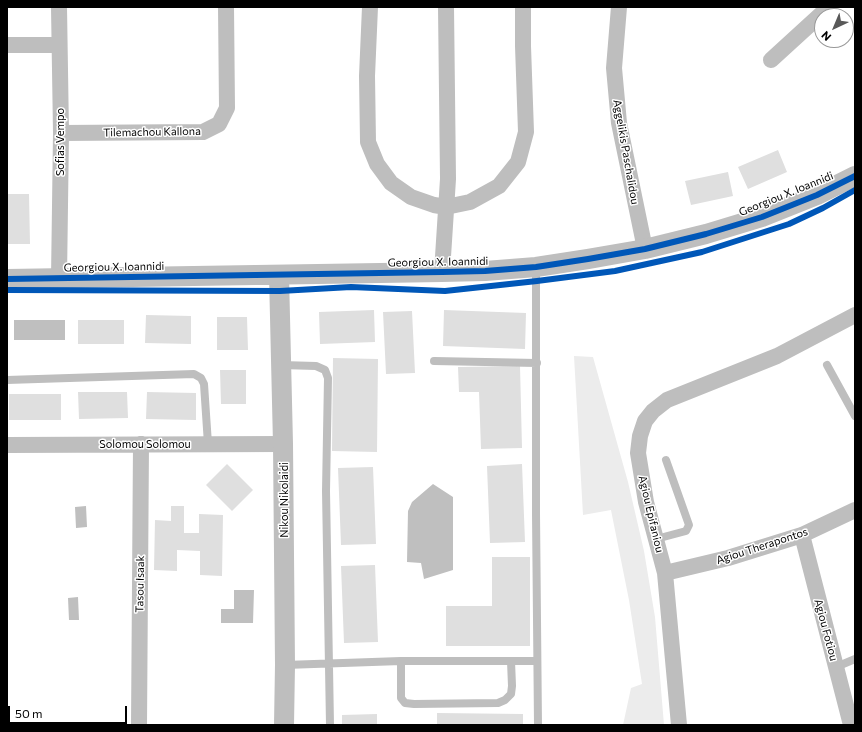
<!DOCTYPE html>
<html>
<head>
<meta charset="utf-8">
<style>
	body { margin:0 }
	#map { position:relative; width:862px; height:732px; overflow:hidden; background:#fff; font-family:Commissioner,sans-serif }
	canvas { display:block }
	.frame { position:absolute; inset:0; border:8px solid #000; pointer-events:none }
	.north { position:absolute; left:814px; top:8px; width:40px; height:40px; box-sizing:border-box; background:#fff; border:1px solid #999; border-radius:50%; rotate:224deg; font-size:11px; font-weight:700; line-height:16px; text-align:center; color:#000 }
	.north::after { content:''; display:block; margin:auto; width:14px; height:18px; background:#595959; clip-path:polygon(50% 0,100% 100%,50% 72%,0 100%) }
	.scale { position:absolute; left:8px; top:706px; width:119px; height:18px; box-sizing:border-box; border:2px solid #000; border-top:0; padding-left:5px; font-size:12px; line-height:14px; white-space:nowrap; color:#000; -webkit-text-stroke:3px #fff; paint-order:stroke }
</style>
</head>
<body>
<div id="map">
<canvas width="862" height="732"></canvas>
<div class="frame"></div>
<div class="north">N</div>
<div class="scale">50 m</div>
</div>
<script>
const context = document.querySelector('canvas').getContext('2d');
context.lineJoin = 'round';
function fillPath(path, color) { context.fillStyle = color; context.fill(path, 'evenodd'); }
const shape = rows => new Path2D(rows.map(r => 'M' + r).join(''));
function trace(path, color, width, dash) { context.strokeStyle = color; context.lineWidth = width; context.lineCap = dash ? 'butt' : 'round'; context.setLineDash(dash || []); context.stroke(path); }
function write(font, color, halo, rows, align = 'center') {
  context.font = font + ' Commissioner,sans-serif'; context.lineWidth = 3; context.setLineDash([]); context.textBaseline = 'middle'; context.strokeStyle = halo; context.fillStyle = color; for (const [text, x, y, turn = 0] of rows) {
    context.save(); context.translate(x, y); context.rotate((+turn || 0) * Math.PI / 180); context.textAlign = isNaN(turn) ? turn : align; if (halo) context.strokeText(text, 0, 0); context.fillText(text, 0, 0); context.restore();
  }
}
const green = shape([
	[574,356,593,357,628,482,644,551,655,617,664,725,623,725,631,688,642,684,629,600,611,510,583,515]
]);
const water = shape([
	[14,320,65,320,65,340,14,340],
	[433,484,453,497,453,570,424,579,421,563,407,562,408,511,412,502],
	[86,506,87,527,76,528,75,507],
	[234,590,254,590,253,623,221,623,221,609,234,609],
	[78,597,79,620,69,620,68,598]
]);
const building = shape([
	[778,150,787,172,748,189,738,167],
	[728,172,733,196,691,205,685,181],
	[7,194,29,194,30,244,7,244],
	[374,310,375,342,320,344,319,312],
	[444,310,526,313,525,349,443,346],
	[412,311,415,373,386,374,383,312],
	[146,315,191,316,191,344,145,343],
	[217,317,247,317,248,350,217,350],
	[78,320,124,320,124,344,78,344],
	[333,358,378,359,377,452,332,451],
	[520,366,522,448,481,449,479,392,459,392,458,367],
	[220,370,246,370,246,404,221,404],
	[78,392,127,392,128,418,79,419],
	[147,392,196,393,196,420,146,419],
	[9,394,61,394,61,420,9,420],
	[227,464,253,490,232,511,206,485],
	[522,464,525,542,490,543,487,466],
	[373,467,376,544,341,545,338,468],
	[171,506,184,506,184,533,199,533,199,514,223,515,222,576,200,575,200,551,177,550,177,571,154,570,155,520,171,521],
	[492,557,530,557,530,646,446,646,446,606,492,606],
	[375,565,378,642,344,643,341,566],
	[437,713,523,714,523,725,437,725],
	[377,714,377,725,342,725,342,715]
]);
const service = shape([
	[536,267,536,514,538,725],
	[434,361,537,363],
	[281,365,316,366,325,370,328,378,326,491,330,725],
	[827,365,855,416],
	[7,380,194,374,201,378,204,384,208,444],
	[656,539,686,531,689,525,666,460],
	[401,661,401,698,405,703,414,704,498,703,505,700,511,694,512,686,511,661],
	[285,665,401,661,537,661],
	[836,667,855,659]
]);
const minor = shape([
	[370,7,367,76,368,142,377,164,391,183,411,197,434,205,446,207,470,202,499,186,518,162,526,132,523,46,523,7],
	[619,7,614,68,619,123,645,249],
	[7,45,59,45],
	[771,60,829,7],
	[61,133,203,132,219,124,227,108,226,7],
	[442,272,448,179,446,7],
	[59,278,61,133,59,7],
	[7,445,283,444],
	[802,535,851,725],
	[665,573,728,558,802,535,855,510],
	[139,725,141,444],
	[679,725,665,573,646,502,638,453,640,436,645,421,653,411,667,400,777,356,855,315]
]);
const tertiary = shape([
	[279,275,283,444,285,665,284,725],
	[7,279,442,272,485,271,536,267,588,259,645,249,706,234,762,217,817,195,855,176]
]);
const cycleway = shape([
	[7,279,442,272,485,271,536,267,588,259,645,249,706,234,762,217,817,195,855,176],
	[7,290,280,291,351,287,445,291,537,281,615,271,702,252,789,224,823,208,855,190]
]);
const streetNames = [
	["Tilemachou Kallona",152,132,-1],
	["Sofias Vempo",60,142,-90],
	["Aggelikis Paschalidou",626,152,80],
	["Georgiou X. Ioannidi",786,194,-22],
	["Georgiou X. Ioannidi",438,262,-1],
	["Georgiou X. Ioannidi",114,267,-1],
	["Solomou Solomou",145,444],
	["Nikou Nikolaidi",284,500,-90],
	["Agiou Epifaniou",651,514,77],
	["Agiou Therapontos",762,546,-18],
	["Tasou Isaak",140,584,-89],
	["Agiou Fotiou",826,630,75]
];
fillPath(green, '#ececec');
fillPath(water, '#bfbfbf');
fillPath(building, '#dfdfdf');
trace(service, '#bebebe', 8);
trace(minor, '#bebebe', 16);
trace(tertiary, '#bebebe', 20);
trace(cycleway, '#0057b8', 6);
write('11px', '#000', '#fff', streetNames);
</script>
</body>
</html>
